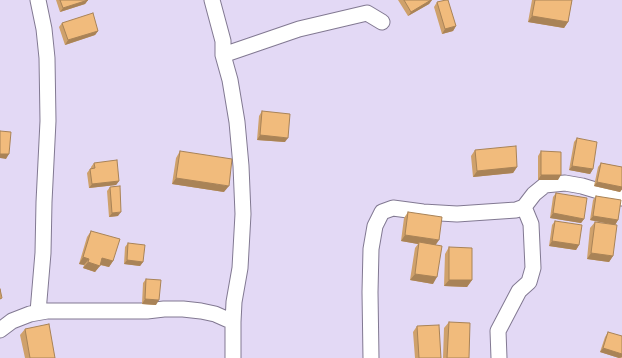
<!DOCTYPE html>
<html>
<head>
<meta charset="utf-8">
<style>
	body { margin:0 }
	canvas { display:block; background:#e3d9f5 }
</style>
</head>
<body>
<canvas width="622" height="358"></canvas>
<script>
const context = document.querySelector('canvas').getContext('2d');
context.lineJoin = 'round';
const shape = rows => new Path2D(rows.map(r => 'M' + r).join(''));
function trace(path, color, width, dash) { context.strokeStyle = color; context.lineWidth = width; context.lineCap = dash ? 'butt' : 'round'; context.setLineDash(dash || []); context.stroke(path); }
function fillPath(path, color) { context.fillStyle = color; context.fill(path, 'evenodd'); }
const minor = shape([
	[212,0,223,41,223,55,230,80,237,122,241,166,243,214,240,268,234,302,233,322,233,358],
	[223,55,299,29,367,13,382,22],
	[38,312,43,253,44,202,48,121,47,58,44,29,38,0],
	[0,330,12,321,30,314,47,311,147,311,164,309,183,309,201,311,215,314,233,322],
	[371,358,370,292,371,249,375,226,382,212,393,208,423,212,457,214,516,210,524,207,534,194,545,185,565,183,582,186,622,198],
	[499,358,498,331,519,291,529,282,533,268,531,224,524,207]
]);
const wall = shape([
	[56,0,88,0,85,4,60,12],
	[398,0,432,0,429,4,408,16],
	[532,0,572,0,568,22,564,28,528,22],
	[437,2,456,26,453,31,442,34,434,7],
	[62,23,98,31,95,35,65,45,59,27],
	[262,111,285,142,257,140,259,116],
	[577,138,593,169,590,174,569,170,574,142],
	[475,150,517,167,513,173,473,177,471,156],
	[180,151,224,192,172,184,176,158],
	[541,151,558,180,538,180,538,156],
	[94,163,119,181,116,185,89,188,87,173,90,169,91,168,91,167],
	[601,163,622,167,622,189,620,192,594,186,598,167],
	[110,187,118,216,109,217,107,191],
	[556,193,584,219,581,223,550,218,553,197],
	[596,196,618,220,615,225,590,220,593,200],
	[408,212,436,245,433,284,410,280,415,248,418,244,401,241,404,218],
	[555,221,579,245,576,250,549,246,552,225],
	[595,222,613,256,609,262,587,259,590,228],
	[91,231,113,261,109,267,100,265,95,272,83,268,84,265,79,264,87,237],
	[128,243,143,262,140,266,124,264,125,247],
	[449,247,472,280,467,287,444,286,445,254],
	[146,279,156,305,142,304,143,283],
	[449,322,469,358,443,358,444,328],
	[417,326,441,358,415,358,413,332],
	[25,329,55,358,25,358,20,335],
	[608,332,622,358,619,358,600,352,605,337]
]);
const shadedWall = shape([
	[88,0,85,4,60,12,63,8],
	[431,0,432,0,429,4,408,16,411,12],
	[532,16,568,22,564,28,528,22],
	[456,26,453,31,442,34,445,29],
	[98,31,95,35,65,45,68,40],
	[260,135,288,138,285,142,257,140],
	[0,154,9,154,6,159,0,158],
	[572,166,593,169,590,174,569,170],
	[517,167,513,173,473,177,477,171],
	[541,175,561,175,558,180,538,180],
	[176,178,229,186,224,192,172,184],
	[119,181,116,185,89,188,92,184],
	[597,182,622,187,622,189,620,192,594,186],
	[121,212,118,216,109,217,112,213],
	[553,213,584,219,581,223,550,218],
	[593,216,618,220,615,225,590,220],
	[405,235,439,240,435,246,419,242,418,244,401,241],
	[552,241,579,245,576,250,549,246],
	[591,253,613,256,609,262,587,259],
	[83,257,89,259,84,265,79,264],
	[102,258,113,261,109,267,98,264],
	[127,260,143,262,140,266,124,264],
	[88,262,100,266,95,272,83,268],
	[415,274,437,277,433,284,410,280],
	[449,280,472,280,467,287,444,286],
	[145,299,159,300,156,305,142,304],
	[603,348,622,354,622,357,619,358,600,352]
]);
const building = shape([
	[60,0,88,0,63,8,60,0],
	[404,0,431,0,411,12,404,0],
	[446,0,448,0,456,26,445,29,437,2,446,0],
	[535,0,572,0,568,22,532,16,535,0],
	[93,13,98,31,68,40,62,23,93,13],
	[262,111,290,114,288,138,260,135,262,111],
	[0,131,11,132,9,154,0,154,0,131],
	[577,138,597,142,593,169,572,166,577,138],
	[516,146,517,167,477,171,475,150,516,146],
	[180,151,232,159,229,186,176,178,180,151],
	[541,151,561,152,561,175,541,175,541,151],
	[117,160,119,181,92,184,90,169,95,168,94,163,117,160],
	[601,163,622,167,622,187,597,182,601,163],
	[120,186,121,212,112,213,110,187,120,186],
	[556,193,587,198,584,219,553,213,556,193],
	[596,196,621,200,618,220,593,216,596,196],
	[408,212,442,217,439,240,405,235,408,212],
	[555,221,582,225,579,245,552,241,555,221],
	[595,222,617,225,613,256,591,253,595,222],
	[91,231,120,239,113,261,102,258,100,266,88,262,89,259,83,257,91,231],
	[419,242,442,246,437,277,415,274,419,242],
	[128,243,145,245,143,262,127,260,128,243],
	[449,247,472,248,472,280,449,280,449,247],
	[146,279,161,280,159,300,145,299,146,279],
	[0,289,2,298,0,299,0,289],
	[449,322,470,323,469,358,447,358,449,322],
	[49,324,55,358,30,358,25,329,49,324],
	[439,325,441,358,419,358,417,326,439,325],
	[608,332,622,336,622,354,603,348,608,332]
]);
trace(minor, '#827992', 17);
trace(minor, '#fff', 15);
fillPath(wall, '#cfa16b');
fillPath(shadedWall, '#a98357');
fillPath(building, '#f1bb7c');
trace(building, '#a98357', 1);
</script>
</body>
</html>
